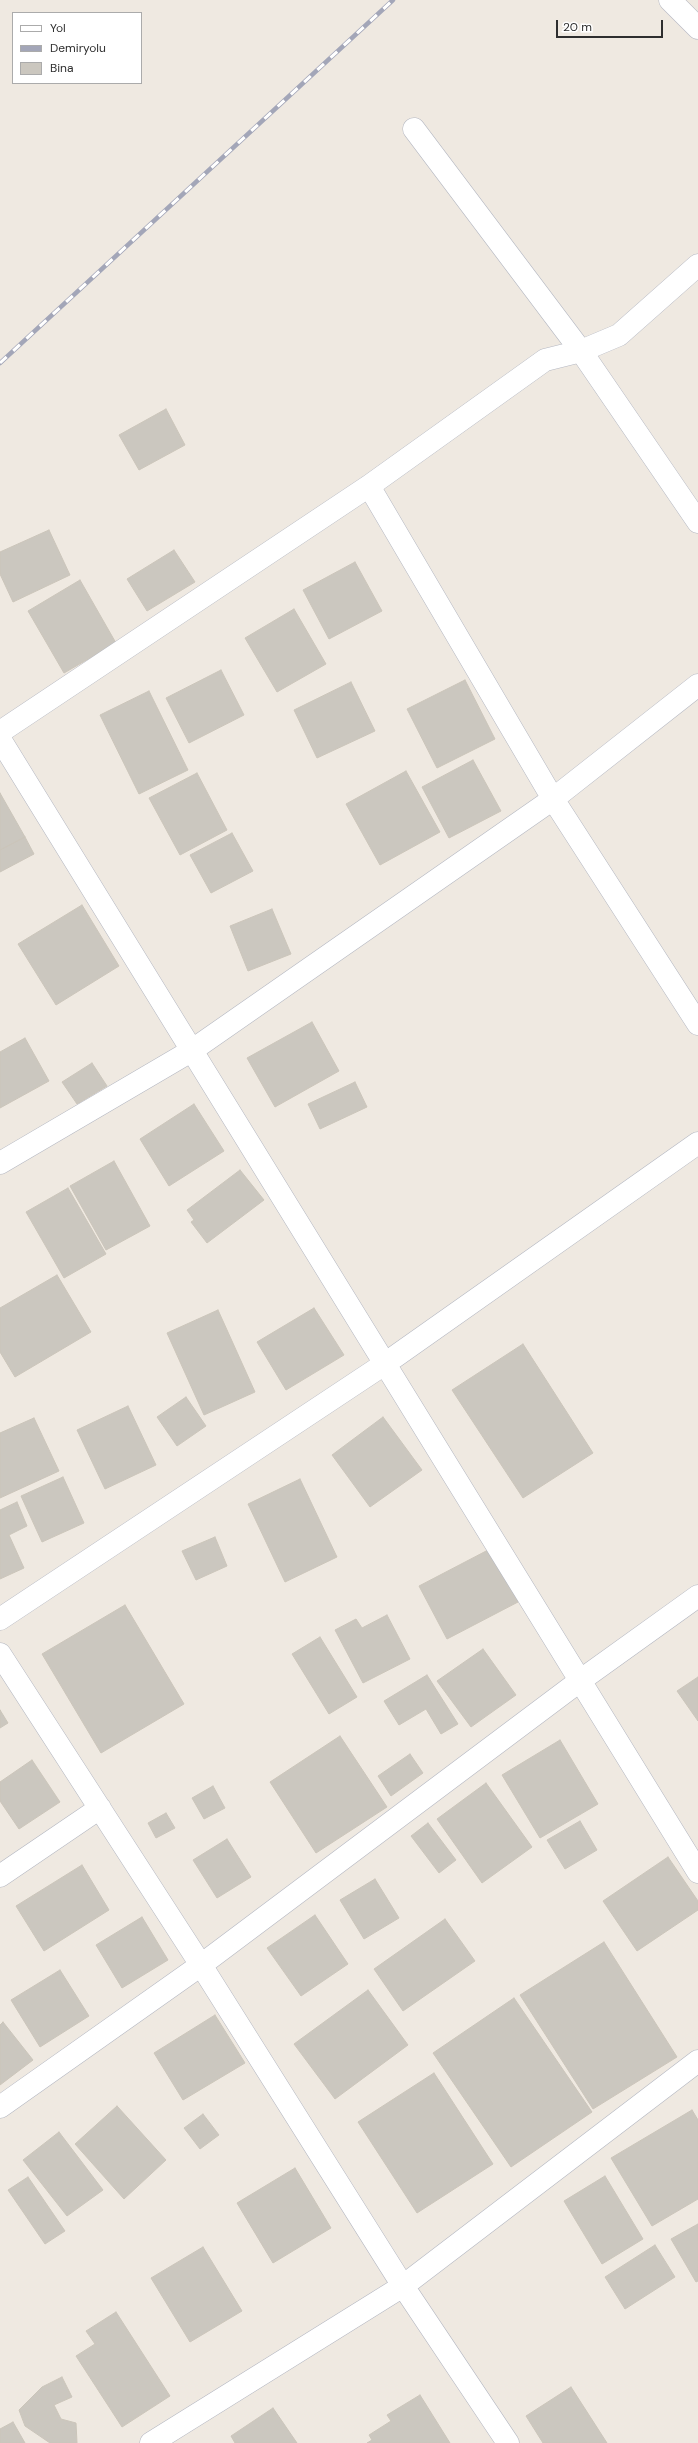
<!DOCTYPE html>
<html>
<head>
<meta charset="utf-8">
<style>
	body { margin:0 }
	#map { position:relative; width:698px; height:2443px; overflow:hidden; background:#efe9e1; font-family:"DM Sans",sans-serif }
	canvas { display:block }
	.legend { position:absolute; left:12px; top:12px; width:130px; height:72px; box-sizing:border-box; background:#fff; border:1px solid #ababab; margin:0; padding:5px 7px; list-style:none; font-size:12px; color:#2e2e2e }
	.legend li { display:flex; align-items:center; gap:8px; height:20px }
	.legend b { width:20px; border:1px solid #ababab }
	.scale { position:absolute; left:556px; top:20px; width:107px; height:18px; box-sizing:border-box; border:2px solid #2e2e2e; border-top:0; padding-left:5px; font-size:12px; line-height:14px; white-space:nowrap; color:#2e2e2e; -webkit-text-stroke:3px #fff; paint-order:stroke }
</style>
</head>
<body>
<div id="map">
<canvas width="698" height="2443"></canvas>
<ul class="legend">
<li><b style="height:5px;background:#fff"></b>Yol</li>
<li><b style="height:5px;background:#a3a6b8"></b>Demiryolu</li>
<li><b style="height:11px;background:#cbc7bf"></b>Bina</li>
</ul>
<div class="scale">20 m</div>
</div>
<script>
const context = document.querySelector('canvas').getContext('2d');
context.lineJoin = 'round';
function fillPath(path, color) { context.fillStyle = color; context.fill(path, 'evenodd'); }
const shape = rows => new Path2D(rows.map(r => 'M' + r).join(''));
function trace(path, color, width, dash) { context.strokeStyle = color; context.lineWidth = width; context.lineCap = dash ? 'butt' : 'round'; context.setLineDash(dash || []); context.stroke(path); }
const building = shape([
	[166,409,185,445,139,470,119,435,166,409],
	[49,530,70,575,13,602,0,574,0,552,49,530],
	[174,550,195,582,147,611,127,579,174,550],
	[355,562,382,611,329,639,303,590,355,562],
	[80,580,116,643,64,673,28,611,80,580],
	[294,609,326,664,277,692,245,638,294,609],
	[221,670,244,715,189,743,166,698,221,670],
	[465,680,495,739,437,768,407,709,465,680],
	[351,682,375,731,317,758,294,710,351,682],
	[149,691,188,770,139,794,100,715,149,691],
	[473,760,501,811,449,838,422,787,473,760],
	[406,771,440,832,380,865,346,804,406,771],
	[197,773,227,830,180,855,149,798,197,773],
	[0,793,25,837,0,850,0,793],
	[232,833,253,871,211,893,190,855,232,833],
	[25,837,34,854,0,872,0,850,25,837],
	[82,905,119,966,56,1005,18,944,82,905],
	[272,909,291,954,248,971,230,926,272,909],
	[312,1022,339,1071,275,1107,247,1058,312,1022],
	[25,1038,49,1081,0,1108,0,1052,25,1038],
	[92,1063,107,1086,77,1104,62,1082,92,1063],
	[355,1082,367,1107,320,1129,308,1104,355,1082],
	[194,1104,224,1151,169,1186,140,1139,194,1104],
	[114,1161,150,1226,106,1250,70,1186,114,1161],
	[240,1170,264,1200,207,1243,191,1222,194,1220,187,1210,240,1170],
	[68,1188,106,1254,64,1278,26,1212,68,1188],
	[57,1275,91,1332,15,1377,0,1352,0,1308,57,1275],
	[314,1308,344,1355,286,1390,257,1342,314,1308],
	[218,1310,255,1392,204,1415,167,1333,218,1310],
	[523,1344,593,1453,523,1498,452,1390,523,1344],
	[186,1397,206,1426,177,1446,157,1417,186,1397],
	[128,1406,156,1465,105,1489,77,1430,128,1406],
	[383,1417,422,1470,370,1507,332,1455,383,1417],
	[34,1418,59,1471,0,1498,0,1433,34,1418],
	[63,1477,84,1523,42,1542,21,1496,63,1477],
	[300,1479,337,1557,285,1582,248,1504,300,1479],
	[17,1502,27,1526,9,1535,24,1568,0,1579,0,1510,17,1502],
	[215,1537,227,1566,196,1580,182,1551,215,1537],
	[490,1549,518,1602,447,1639,419,1586,490,1549],
	[125,1605,184,1704,101,1753,42,1654,125,1605],
	[387,1615,410,1659,363,1683,335,1630,356,1619,362,1628,387,1615],
	[320,1637,357,1697,329,1714,292,1654,320,1637],
	[483,1649,516,1695,471,1727,437,1681,483,1649],
	[427,1675,458,1724,441,1734,426,1709,399,1725,384,1701,427,1675],
	[698,1677,698,1721,677,1691,698,1677],
	[0,1710,8,1723,0,1728,0,1710],
	[340,1736,387,1807,316,1853,270,1782,340,1736],
	[560,1740,598,1804,540,1838,502,1775,560,1740],
	[410,1754,423,1773,391,1796,378,1776,410,1754],
	[32,1760,60,1802,19,1829,0,1801,0,1782,32,1760],
	[486,1783,532,1847,482,1883,437,1819,486,1783],
	[213,1786,225,1808,204,1819,192,1798,213,1786],
	[166,1813,175,1828,156,1838,148,1823,166,1813],
	[580,1821,597,1850,565,1869,547,1840,580,1821],
	[428,1823,456,1860,439,1873,411,1836,428,1823],
	[227,1839,251,1877,217,1898,193,1860,227,1839],
	[668,1857,698,1901,698,1910,637,1951,603,1901,668,1857],
	[82,1865,109,1910,44,1951,16,1906,82,1865],
	[375,1879,399,1918,364,1939,340,1900,375,1879],
	[315,1915,348,1964,301,1996,267,1948,315,1915],
	[142,1917,168,1960,122,1988,96,1945,142,1917],
	[445,1919,475,1961,403,2011,374,1969,445,1919],
	[604,1942,677,2057,593,2109,520,1995,604,1942],
	[60,1970,89,2016,40,2047,11,2000,60,1970],
	[368,1990,408,2045,335,2099,294,2044,368,1990],
	[514,1998,592,2112,511,2167,433,2053,514,1998],
	[215,2015,245,2063,183,2100,154,2053,215,2015],
	[3,2022,33,2060,0,2085,0,2025,3,2022],
	[434,2073,493,2164,417,2213,358,2122,434,2073],
	[117,2106,166,2160,124,2199,75,2144,117,2106],
	[692,2110,698,2120,698,2199,652,2226,611,2158,692,2110],
	[203,2114,219,2135,200,2149,184,2128,203,2114],
	[59,2132,103,2190,67,2216,23,2160,59,2132],
	[295,2168,331,2228,273,2263,237,2203,295,2168],
	[605,2176,643,2239,602,2264,564,2201,605,2176],
	[28,2177,65,2231,45,2244,8,2190,28,2177],
	[698,2224,698,2281,696,2282,671,2239,698,2224],
	[655,2245,675,2277,625,2309,605,2277,655,2245],
	[203,2247,242,2311,190,2342,151,2278,203,2247],
	[116,2312,170,2396,122,2427,76,2356,95,2344,86,2331,116,2312],
	[62,2377,72,2397,54,2405,61,2419,76,2423,77,2443,50,2443,25,2426,19,2410,42,2387,62,2377],
	[571,2387,607,2443,543,2443,526,2416,571,2387],
	[420,2395,450,2443,367,2443,372,2440,369,2435,391,2421,387,2415,420,2395],
	[273,2408,297,2443,235,2443,231,2436,273,2408],
	[13,2422,25,2443,0,2443,0,2429,13,2422]
]);
const street = shape([
	[670,0,698,28],
	[414,129,581,351,698,522],
	[369,486,553,799,698,1024],
	[0,732,369,486,545,360,581,351,619,335,698,265],
	[0,739,698,1872],
	[0,1163,191,1051,553,799,698,685],
	[0,1619,386,1363,698,1143],
	[0,1654,201,1965,403,2286,508,2443],
	[0,1876,100,1808],
	[0,2107,201,1965,581,1680,698,1596],
	[151,2443,403,2286,698,2061]
]);
const rail = shape([
	[0,363,393,0]
]);
fillPath(building, '#cbc7bf');
trace(building, '#cbc5ba', 1);
trace(street, '#b4b7c1', 23);
trace(street, '#fff', 22);
trace(rail, '#a3a6b8', 4.5);
trace(rail, '#fff', 3, [9]);
</script>
</body>
</html>
